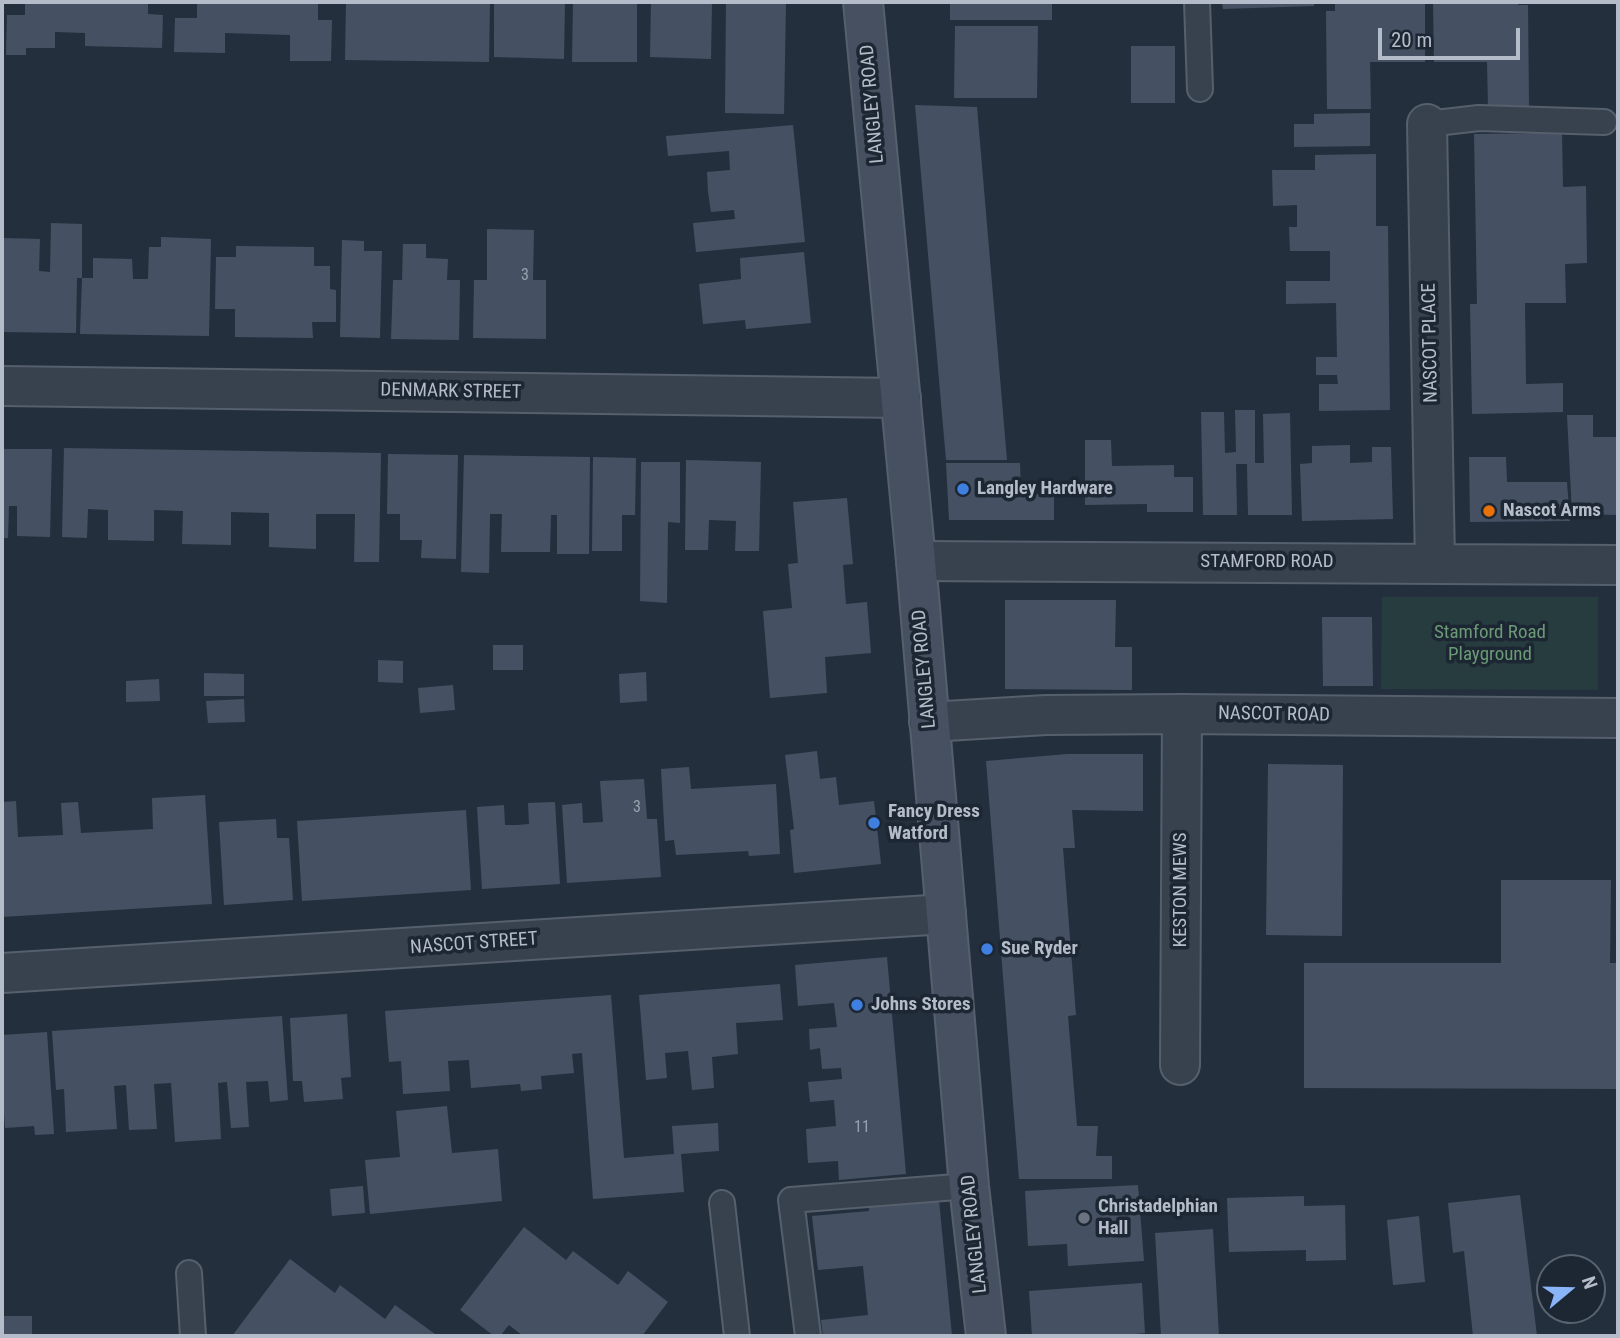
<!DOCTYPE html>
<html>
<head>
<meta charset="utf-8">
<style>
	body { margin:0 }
	#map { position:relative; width:1620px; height:1338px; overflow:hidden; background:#242f3e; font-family:"Roboto Condensed",sans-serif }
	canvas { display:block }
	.frame { position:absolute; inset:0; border:4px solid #b4bcc9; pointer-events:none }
	.north { position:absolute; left:1536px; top:1254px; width:70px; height:70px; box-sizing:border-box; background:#1d2633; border:2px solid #59626f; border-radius:50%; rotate:71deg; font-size:19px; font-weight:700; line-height:28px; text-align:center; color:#b4bcc9 }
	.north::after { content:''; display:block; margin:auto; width:24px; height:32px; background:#8ab4f8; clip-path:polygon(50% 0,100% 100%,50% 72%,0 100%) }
	.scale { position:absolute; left:1378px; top:28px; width:142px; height:32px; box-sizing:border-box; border:4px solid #b4bcc9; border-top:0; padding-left:9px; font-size:21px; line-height:24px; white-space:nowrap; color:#b4bcc9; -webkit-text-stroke:5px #1d2633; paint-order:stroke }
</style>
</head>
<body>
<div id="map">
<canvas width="1620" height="1338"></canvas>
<div class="frame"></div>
<div class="north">N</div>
<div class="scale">20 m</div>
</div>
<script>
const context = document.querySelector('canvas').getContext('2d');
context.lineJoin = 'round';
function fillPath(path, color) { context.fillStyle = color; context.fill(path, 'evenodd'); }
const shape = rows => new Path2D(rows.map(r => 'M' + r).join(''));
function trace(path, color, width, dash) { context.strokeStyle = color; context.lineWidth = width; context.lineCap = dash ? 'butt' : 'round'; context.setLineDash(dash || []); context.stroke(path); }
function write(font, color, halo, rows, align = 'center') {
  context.font = font + ' "Roboto Condensed",sans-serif'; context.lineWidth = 7; context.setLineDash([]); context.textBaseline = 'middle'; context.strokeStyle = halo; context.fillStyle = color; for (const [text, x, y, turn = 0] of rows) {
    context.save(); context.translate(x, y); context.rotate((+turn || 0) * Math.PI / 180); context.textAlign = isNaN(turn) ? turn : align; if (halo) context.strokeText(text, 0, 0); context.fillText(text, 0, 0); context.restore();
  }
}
const green = shape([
	[1382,597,1598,597,1598,690,1381,689]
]);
const building = shape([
	[25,2,148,2,148,14,163,15,162,48,85,46,85,33,55,32,55,48,26,48,26,55,6,55,7,15,25,15],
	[197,2,318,2,318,20,332,20,331,61,290,61,290,35,225,33,225,53,174,52,175,18,197,18],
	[346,2,490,2,489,62,345,60],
	[494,2,565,2,564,59,494,57],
	[573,2,637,2,637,62,572,62],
	[651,2,712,2,711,59,650,57],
	[726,2,786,2,784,114,725,113],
	[950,2,1052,2,1052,20,950,20],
	[1222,2,1314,2,1314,6,1223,9],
	[1335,2,1425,2,1425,62,1370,62,1371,109,1327,109,1326,11,1335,11],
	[1433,2,1518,2,1518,5,1528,5,1529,106,1488,106,1487,62,1434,62],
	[955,26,1038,26,1037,98,954,98],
	[1131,46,1175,46,1175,103,1131,103],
	[915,105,977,107,1007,460,946,460],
	[1370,113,1370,146,1294,147,1294,124,1314,124,1314,114],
	[793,125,805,242,696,252,693,223,735,219,734,210,711,212,708,192,707,172,730,170,729,151,668,156,666,136],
	[1562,133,1563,187,1586,186,1587,263,1565,264,1566,303,1525,303,1526,384,1563,383,1563,412,1472,414,1470,304,1477,304,1474,134],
	[1376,154,1376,226,1388,226,1390,410,1319,411,1319,384,1338,384,1337,375,1316,375,1316,357,1337,357,1336,303,1286,304,1286,281,1330,281,1330,251,1290,251,1289,227,1297,227,1297,205,1273,206,1272,170,1315,170,1315,155],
	[51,223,82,224,82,278,77,278,76,333,2,332,2,238,40,239,39,271,50,272],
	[487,229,534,230,533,280,546,280,546,339,473,338,474,280,487,280],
	[161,237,211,239,209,336,80,334,82,278,93,278,93,258,132,259,133,279,148,279,149,247,161,247],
	[342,240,364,241,364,251,382,251,380,338,340,337],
	[403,244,426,244,426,258,448,259,447,280,460,280,459,340,391,339,393,280,402,280],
	[236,246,314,247,314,266,330,266,330,289,336,290,336,322,312,322,313,338,235,337,235,309,215,309,216,257,236,257],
	[804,252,811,323,746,329,745,320,703,324,699,284,741,279,740,258],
	[1235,410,1255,410,1255,463,1264,463,1263,414,1290,413,1292,515,1248,515,1247,464,1236,464,1237,515,1203,515,1201,412,1224,412,1225,453,1236,452],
	[1567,415,1593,415,1593,437,1618,437,1618,515,1572,514],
	[1085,440,1111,440,1112,466,1174,465,1174,477,1193,477,1193,512,1147,512,1147,504,1085,505],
	[1350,445,1350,463,1372,462,1372,447,1391,447,1393,519,1302,521,1300,464,1312,463,1312,446],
	[64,448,381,453,379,562,354,562,355,514,316,514,316,549,269,547,269,513,231,512,231,545,182,544,183,511,154,510,154,541,108,540,108,510,88,509,87,538,62,537],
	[2,449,52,449,50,537,17,536,17,506,9,506,8,538,2,538],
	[388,454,458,455,456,559,421,558,422,540,400,540,400,514,387,514],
	[464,455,590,457,589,554,557,554,557,515,551,515,550,552,501,552,502,514,490,514,489,573,461,572],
	[593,457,636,458,635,515,622,515,622,551,592,551],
	[1469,457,1506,457,1507,482,1567,482,1570,521,1470,522],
	[686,460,761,462,759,551,735,551,736,521,709,520,708,550,685,550],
	[641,462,680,462,680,523,668,522,667,603,640,601],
	[946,463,1020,463,1021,494,1054,494,1054,520,949,520],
	[847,498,853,564,843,565,846,604,867,602,871,653,825,657,827,693,770,698,763,611,792,608,788,564,798,563,793,502],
	[1005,600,1116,600,1115,647,1132,647,1132,690,1005,689],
	[1322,617,1372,617,1373,686,1323,686],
	[493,645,523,645,523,670,493,670],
	[378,660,403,661,403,683,378,682],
	[646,672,647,701,620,703,619,674],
	[204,673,244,674,244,696,204,696],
	[159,679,160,701,126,702,126,681],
	[453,685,455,710,420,713,418,688],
	[244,699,245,722,208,723,206,701],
	[817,751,820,779,836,777,839,805,874,801,881,864,794,873,790,830,794,829,785,755],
	[1067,754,1143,754,1143,811,1072,810,1075,848,1063,848,1076,1015,1068,1016,1077,1126,1098,1126,1096,1156,1112,1156,1112,1179,1019,1179,986,761],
	[1268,764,1343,765,1342,936,1266,935],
	[689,767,691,789,776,784,780,854,749,856,748,851,676,855,674,840,665,841,661,769],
	[644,779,647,819,657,819,661,877,567,883,562,805,582,803,583,823,603,822,600,781],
	[205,795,212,904,2,917,2,802,16,801,18,837,63,835,61,803,78,802,81,833,153,829,152,798],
	[555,802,560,884,482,889,477,807,504,805,505,825,517,825,529,824,528,803],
	[466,810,471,890,302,901,297,821],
	[276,819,277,838,289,838,293,900,224,905,219,822],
	[1501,880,1611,880,1610,963,1618,963,1618,1089,1304,1088,1304,963,1501,963],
	[887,957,906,1174,839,1180,838,1161,808,1163,806,1129,836,1126,834,1100,810,1102,808,1082,842,1079,841,1068,822,1069,820,1048,810,1050,809,1029,837,1027,834,1003,798,1006,795,965],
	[780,984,783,1020,736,1023,738,1054,712,1057,714,1088,692,1090,688,1051,665,1053,667,1078,646,1080,639,995],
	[611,995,624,1158,674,1154,672,1126,718,1123,719,1151,681,1154,684,1192,593,1199,582,1053,572,1054,574,1073,541,1076,542,1089,521,1091,520,1084,471,1088,469,1060,448,1061,450,1091,403,1094,401,1061,389,1062,385,1011],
	[347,1014,351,1077,341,1078,343,1099,304,1102,302,1081,293,1081,290,1018],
	[282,1016,288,1100,270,1102,268,1081,246,1082,249,1127,231,1128,227,1082,218,1083,221,1139,175,1142,171,1083,154,1084,157,1129,129,1130,126,1085,114,1086,117,1129,66,1132,64,1089,56,1090,52,1031],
	[47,1032,54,1134,35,1135,34,1126,5,1128,4,1114,2,1115,2,1035],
	[447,1106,452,1153,498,1149,502,1201,370,1214,365,1160,400,1157,396,1111],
	[1138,1185,1144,1261,1068,1266,1067,1244,1028,1246,1025,1191],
	[363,1186,365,1213,332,1216,330,1189],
	[1520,1195,1537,1336,1473,1336,1464,1251,1453,1253,1448,1203],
	[1304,1196,1304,1206,1345,1205,1346,1260,1306,1261,1306,1250,1229,1252,1227,1198],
	[939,1200,952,1336,823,1336,821,1320,868,1315,863,1266,818,1270,812,1216,869,1211,869,1206],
	[1419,1216,1425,1282,1393,1285,1387,1220],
	[524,1227,566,1260,573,1251,618,1285,628,1271,668,1302,642,1336,523,1336,509,1325,500,1336,494,1336,460,1310],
	[1213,1229,1219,1336,1161,1336,1155,1233],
	[290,1259,335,1293,340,1285,385,1319,395,1305,435,1334,433,1336,232,1336],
	[1142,1283,1145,1333,1118,1336,1032,1336,1029,1291],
	[2,1316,32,1316,32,1336,2,1336]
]);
const lane = shape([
	[1197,2,1200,89],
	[1427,124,1479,118,1604,122],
	[722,1203,737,1336],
	[189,1273,193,1336],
	[808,1336,791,1200,969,1186]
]);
const street = shape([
	[1427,124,1435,563],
	[2,386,901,398],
	[916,561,1618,565],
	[929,722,1046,715,1182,714,1618,718],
	[2,973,946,914],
	[1180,1065,1182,714]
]);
const secondary = shape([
	[863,2,916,561,969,1186,986,1336]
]);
const markers = [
	[963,489,7,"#3f7fe0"],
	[1489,511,7,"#e8710a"],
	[874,823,7,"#3f7fe0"],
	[987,949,7,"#3f7fe0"],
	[857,1005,7,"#3f7fe0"],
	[1084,1218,7,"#6b7280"]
];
const numberNames = [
	["3",525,276],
	["3",637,808],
	["11",862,1128]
];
const streetNames = [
	["LANGLEY ROAD",873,104,-95],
	["NASCOT PLACE",1431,343,-91],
	["DENMARK STREET",451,392,1],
	["STAMFORD ROAD",1267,562],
	["LANGLEY ROAD",925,669,-95],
	["NASCOT ROAD",1274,715,1],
	["KESTON MEWS",1181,890,-90],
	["NASCOT STREET",474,944,-4],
	["LANGLEY ROAD",975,1234,-96]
];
const poiNames = [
	["Langley Hardware",977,489],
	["Nascot Arms",1503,511],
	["Fancy Dress",888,812],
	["Watford",888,834],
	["Sue Ryder",1001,949],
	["Johns Stores",871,1005],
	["Christadelphian",1098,1207],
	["Hall",1098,1229]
];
const parkNames = [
	["Stamford Road",1490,633],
	["Playground",1490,655]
];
fillPath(green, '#263c3f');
fillPath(building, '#455162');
trace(lane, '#565f6c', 28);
trace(street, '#565f6c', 42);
trace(secondary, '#565f6c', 42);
trace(lane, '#38414e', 24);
trace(street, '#38414e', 38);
trace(secondary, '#465061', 38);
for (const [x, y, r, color] of markers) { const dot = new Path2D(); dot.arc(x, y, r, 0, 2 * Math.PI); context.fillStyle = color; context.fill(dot); trace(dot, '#1d2633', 2.5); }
write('16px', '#98a1af', null, numberNames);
write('19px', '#b4bcc9', '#1d2633', streetNames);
write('bold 19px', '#b4bcc9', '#1d2633', poiNames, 'left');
write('19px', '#6b9a76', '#1d2633', parkNames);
</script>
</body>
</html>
